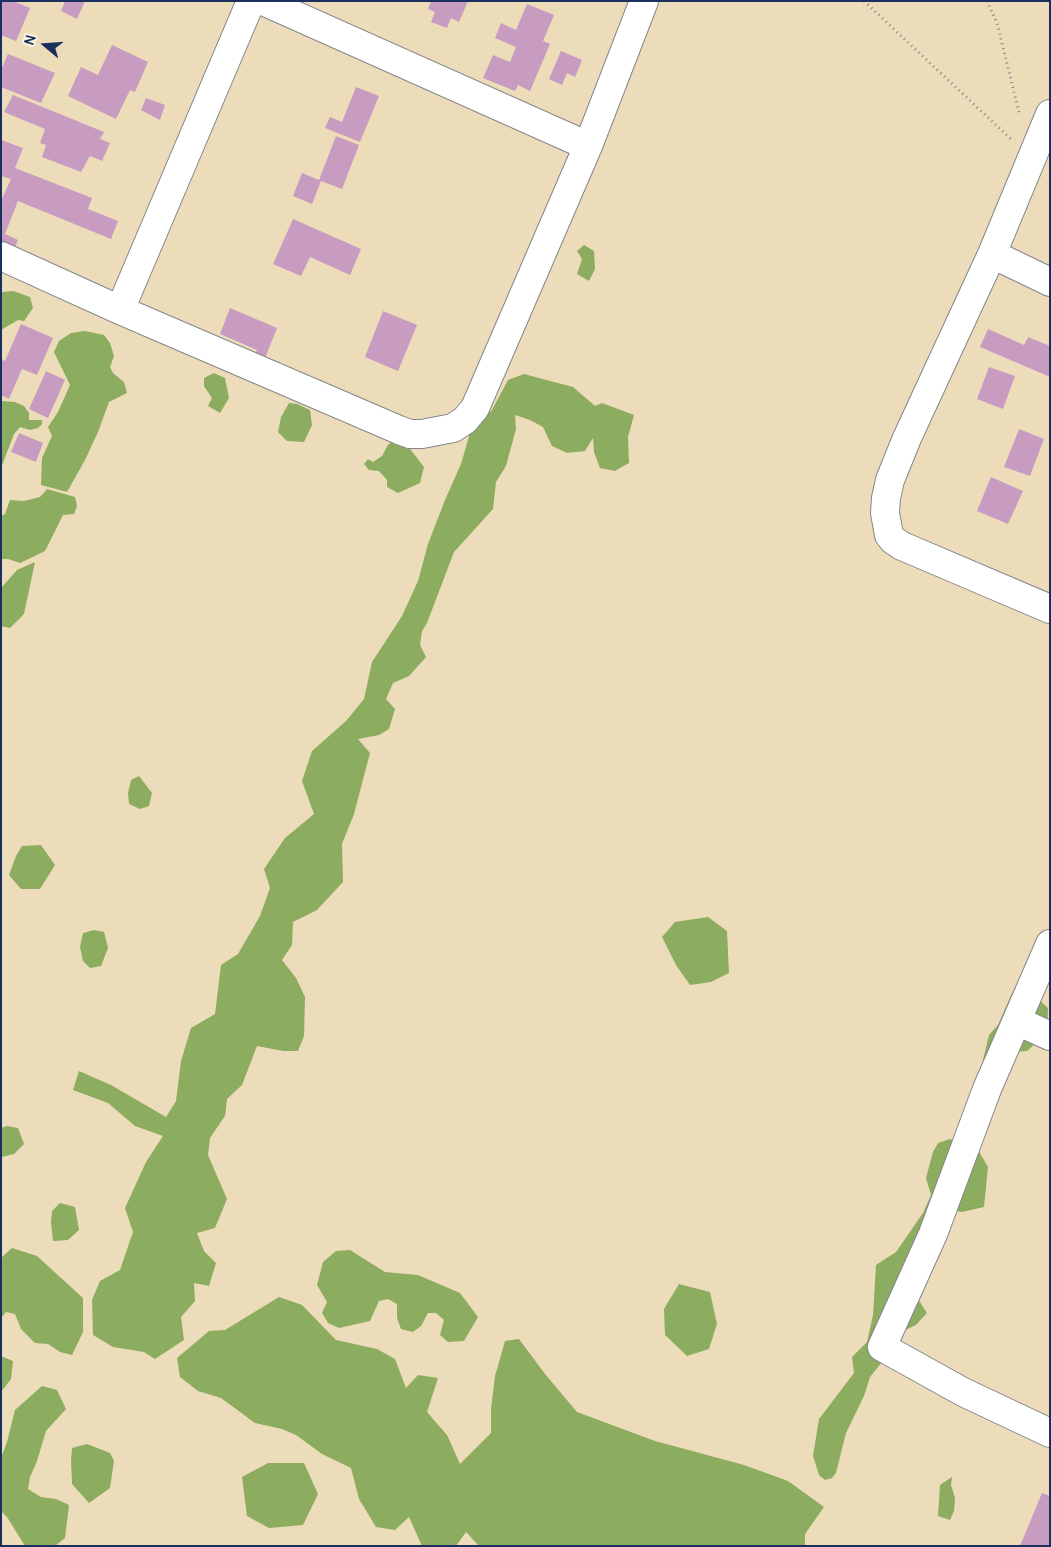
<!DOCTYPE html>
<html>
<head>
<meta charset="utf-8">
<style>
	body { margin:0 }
	#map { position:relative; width:1051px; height:1547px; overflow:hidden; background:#eddcb9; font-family:Pangolin,sans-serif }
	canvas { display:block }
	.frame { position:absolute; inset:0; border:2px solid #1b2f5e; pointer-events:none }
	.north { position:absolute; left:20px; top:20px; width:50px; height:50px; -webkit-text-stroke:4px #fcf5e5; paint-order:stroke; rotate:288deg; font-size:14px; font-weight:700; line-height:20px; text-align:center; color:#1b2f5e }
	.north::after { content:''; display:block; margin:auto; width:18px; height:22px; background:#1b2f5e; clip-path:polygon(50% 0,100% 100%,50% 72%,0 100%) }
</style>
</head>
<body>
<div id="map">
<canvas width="1051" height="1547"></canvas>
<div class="frame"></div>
<div class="north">N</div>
</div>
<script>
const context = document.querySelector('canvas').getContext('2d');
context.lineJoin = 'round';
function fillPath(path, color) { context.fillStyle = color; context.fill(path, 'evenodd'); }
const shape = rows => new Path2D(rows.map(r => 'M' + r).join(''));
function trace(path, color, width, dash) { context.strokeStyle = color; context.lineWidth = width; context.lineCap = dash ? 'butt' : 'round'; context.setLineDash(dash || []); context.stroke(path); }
const forest = shape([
	[584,245,594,251,595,269,589,281,577,274,582,259,577,251],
	[13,291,30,297,33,308,24,321,18,320,1,330,1,294,3,292],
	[85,331,104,335,110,343,114,356,110,367,113,373,124,382,127,393,109,402,98,432,85,460,67,492,41,485,42,458,52,436,48,427,58,412,70,385,54,352,59,341,71,333],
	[214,373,225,378,229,398,220,413,208,406,212,398,204,386,204,378],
	[524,374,573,387,595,406,602,403,634,415,628,437,629,463,615,471,600,468,594,452,593,438,585,451,567,453,552,446,543,427,530,420,515,415,516,429,506,466,496,482,493,509,454,552,427,623,422,631,420,645,426,657,409,676,393,683,386,699,395,709,389,729,379,735,358,739,370,753,354,814,342,844,343,882,317,910,293,922,292,945,282,960,296,978,305,997,304,1036,298,1051,283,1051,257,1046,242,1085,227,1099,225,1116,210,1138,208,1155,227,1199,215,1228,197,1233,204,1251,216,1263,209,1286,194,1283,195,1301,181,1317,184,1340,155,1359,144,1352,113,1347,93,1335,92,1300,100,1281,120,1270,133,1232,125,1208,146,1162,163,1136,135,1126,108,1103,73,1090,79,1071,111,1085,166,1117,176,1101,181,1061,191,1028,215,1014,221,965,238,954,260,916,270,888,264,869,285,838,314,814,302,781,312,751,346,721,364,699,372,662,402,616,418,581,428,544,445,500,461,464,470,433,492,410,508,380],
	[1,401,15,402,24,406,29,413,29,420,42,420,42,424,38,428,30,430,20,427,14,434,1,468],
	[289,403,297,404,310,410,312,425,304,442,287,441,278,432,281,417],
	[397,437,410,449,424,467,420,483,398,493,387,487,387,480,379,471,369,470,364,464,368,459,373,462,382,456,388,445],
	[47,489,75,497,77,506,74,514,63,515,45,551,20,563,8,559,1,559,1,516,5,514,10,500,24,501,40,497],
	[35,562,24,614,10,628,1,626,1,588,17,570],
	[139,776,152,793,149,806,140,809,129,804,128,793,131,780],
	[41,845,55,865,40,889,21,889,9,875,16,856,22,846],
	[708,917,727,931,729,973,711,982,690,985,676,965,662,937,675,922],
	[94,930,104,932,108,948,101,966,90,968,83,961,80,947,83,933],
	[1022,991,1035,996,1048,1008,1047,1033,1027,1051,1012,1052,992,1069,983,1060,989,1035,998,1025,1012,993],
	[7,1126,18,1128,24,1144,14,1154,2,1157,1,1128],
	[950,1139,977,1148,988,1167,984,1207,962,1212,936,1208,912,1290,927,1313,916,1325,901,1332,890,1352,870,1377,864,1396,846,1433,836,1473,832,1478,825,1480,819,1475,813,1456,819,1419,854,1373,852,1357,867,1342,873,1315,876,1265,896,1252,923,1213,931,1195,926,1178,933,1152,938,1143],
	[60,1203,75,1207,79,1230,68,1240,53,1241,51,1222,52,1211],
	[12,1248,37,1256,83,1298,83,1332,72,1355,60,1352,48,1344,35,1343,21,1329,15,1314,6,1312,1,1318,1,1258],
	[350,1250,385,1272,418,1275,460,1293,478,1317,464,1341,448,1342,440,1335,444,1320,436,1313,428,1313,421,1326,413,1332,401,1329,397,1318,397,1304,388,1299,379,1301,370,1321,339,1328,328,1323,322,1313,327,1302,317,1285,323,1262,336,1251],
	[679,1284,710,1292,717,1324,709,1349,687,1356,665,1335,664,1309],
	[279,1297,302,1305,336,1340,377,1349,395,1359,406,1388,418,1375,438,1378,427,1412,447,1435,460,1464,491,1433,491,1409,495,1376,505,1341,519,1339,545,1374,577,1412,655,1441,744,1465,788,1481,824,1507,805,1534,805,1546,479,1546,466,1532,456,1546,422,1546,409,1517,395,1530,376,1527,359,1499,351,1468,322,1454,296,1435,282,1429,255,1423,221,1398,198,1391,180,1377,177,1358,209,1331,225,1330],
	[1,1356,13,1361,11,1379,1,1392],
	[42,1386,57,1390,66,1409,46,1431,37,1461,30,1477,28,1489,41,1497,56,1499,69,1505,65,1538,55,1546,25,1546,7,1517,1,1511,1,1458,7,1442,15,1410],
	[87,1444,110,1453,114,1461,110,1488,89,1503,72,1484,71,1460,72,1448],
	[268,1463,304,1463,318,1494,303,1525,269,1528,247,1516,242,1477],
	[952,1477,951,1485,955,1498,954,1511,950,1520,938,1516,940,1485]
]);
const building = shape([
	[1,1,13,1,30,8,16,41,1,35],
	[65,1,85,1,77,19,61,11],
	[431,1,468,1,459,22,451,18,447,28,431,22,435,12,428,9],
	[527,4,554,15,543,41,550,44,530,91,518,85,515,91,483,78,493,55,510,62,516,47,495,38,501,23,516,30],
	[112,45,148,62,135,92,130,90,116,119,68,96,81,67,98,75],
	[561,51,582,60,575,77,567,73,562,85,549,79],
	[8,54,55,73,41,103,1,87,1,70],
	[356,87,379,96,360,142,325,128,330,117,342,122],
	[13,95,104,132,100,139,110,143,102,161,90,156,81,172,42,157,46,145,40,143,45,129,4,112],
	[146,98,165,105,160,120,141,110],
	[336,136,359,145,342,189,321,181,312,204,293,196,302,173,319,180],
	[1,140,23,148,15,168,92,198,88,209,118,221,111,239,18,201,5,234,18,240,14,250,1,245,1,201,11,179,1,176],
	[293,219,361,249,350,275,310,257,301,276,273,264],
	[230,308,277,328,263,363,253,358,257,350,220,334],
	[383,311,417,325,398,371,365,357],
	[21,324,53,338,37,375,22,369,9,399,1,395,1,359,5,361],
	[988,329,1024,345,1028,337,1050,346,1050,377,980,347],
	[989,367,1015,376,1003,409,977,399],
	[46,371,65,380,48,418,29,409],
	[1019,429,1044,439,1030,476,1004,467],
	[19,433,43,443,36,462,11,452],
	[991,477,1023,491,1008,524,977,511],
	[1042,1493,1050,1496,1050,1543,1048,1546,1020,1546]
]);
const path = shape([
	[864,1,1012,140],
	[987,1,997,23,1020,116]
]);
const minor = shape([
	[263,1,588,146],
	[1050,114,992,254,907,438,890,480,886,498,885,513,889,535,893,540,902,546,1050,609],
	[992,254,1050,282],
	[1,256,120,310,399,430,410,434,422,434,453,428,465,420,475,408,588,146,644,1],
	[120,310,251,1],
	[1050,944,987,1089,933,1234,882,1347,963,1392,1050,1433],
	[1017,1021,1050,1036]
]);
fillPath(forest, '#8cac5f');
fillPath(building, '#c89bc1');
trace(minor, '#84868c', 30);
trace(path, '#84868c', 3, [1, 4]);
trace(minor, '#fff', 28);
</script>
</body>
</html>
